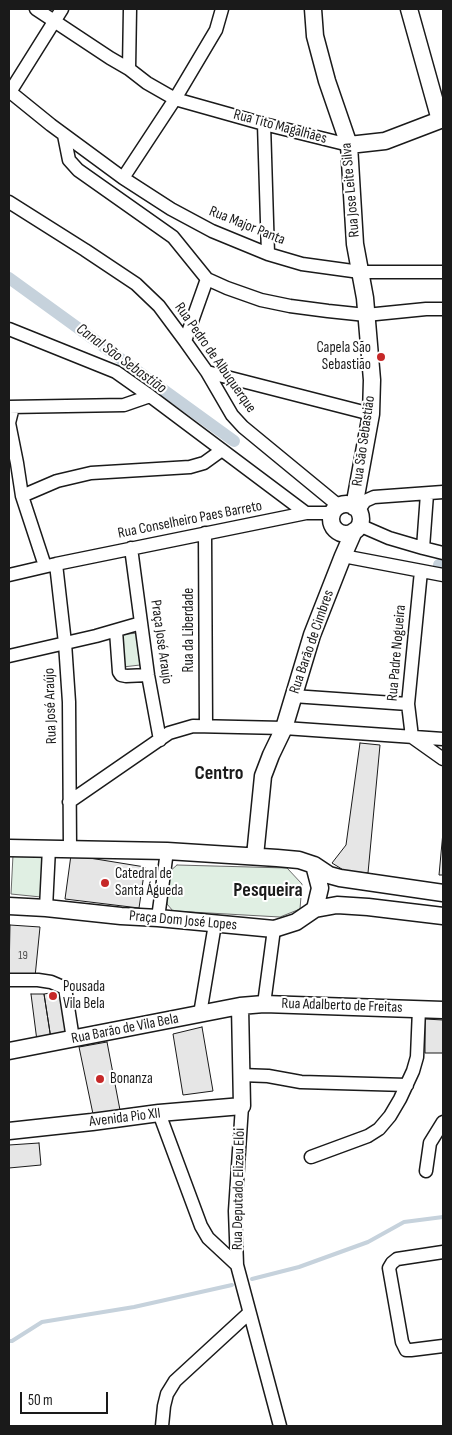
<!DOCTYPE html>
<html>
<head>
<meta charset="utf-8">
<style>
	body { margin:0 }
	#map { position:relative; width:452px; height:1435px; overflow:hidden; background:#fff; font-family:"Sofia Sans Condensed",sans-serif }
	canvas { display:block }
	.frame { position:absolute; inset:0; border:10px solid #1a1a1a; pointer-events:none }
	.scale { position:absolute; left:20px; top:1392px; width:88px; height:22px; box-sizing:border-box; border:2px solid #1a1a1a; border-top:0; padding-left:6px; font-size:15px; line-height:18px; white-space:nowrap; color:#1a1a1a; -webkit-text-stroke:4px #fff; paint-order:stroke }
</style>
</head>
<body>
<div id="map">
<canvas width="452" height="1435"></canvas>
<div class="frame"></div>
<div class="scale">50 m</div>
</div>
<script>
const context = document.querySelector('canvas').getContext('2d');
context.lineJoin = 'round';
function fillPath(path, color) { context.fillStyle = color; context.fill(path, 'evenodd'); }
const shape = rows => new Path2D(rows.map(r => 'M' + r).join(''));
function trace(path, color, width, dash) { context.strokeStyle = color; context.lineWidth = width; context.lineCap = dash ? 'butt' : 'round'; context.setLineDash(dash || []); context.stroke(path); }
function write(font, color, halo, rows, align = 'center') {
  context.font = font + ' "Sofia Sans Condensed",sans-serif'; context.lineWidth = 4; context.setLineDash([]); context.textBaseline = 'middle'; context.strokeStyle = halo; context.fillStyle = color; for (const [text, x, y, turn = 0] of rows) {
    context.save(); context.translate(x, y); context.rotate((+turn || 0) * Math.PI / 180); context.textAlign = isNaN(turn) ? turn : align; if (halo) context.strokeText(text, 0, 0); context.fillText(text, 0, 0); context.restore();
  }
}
const green = shape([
	[138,633,140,665,123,667,118,635,138,633],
	[13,855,43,855,41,897,11,894,13,855],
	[177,865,287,868,302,884,300,909,280,917,173,911,167,904,169,872,177,865]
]);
const stream = shape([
	[252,1279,299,1267,368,1242,404,1222,443,1217],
	[9,1341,12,1341,42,1322,134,1307,232,1285]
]);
const canal = shape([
	[9,278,234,441],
	[439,565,443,566]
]);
const building = shape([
	[360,743,380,745,368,873,345,871,332,863,346,845,360,743],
	[443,832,443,875,439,875,443,832],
	[71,855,145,867,139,908,65,899,71,855],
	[10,925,40,927,35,977,9,976,10,925],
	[62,991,69,1035,51,1039,44,994,62,991],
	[31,994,44,994,51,1039,37,1041,31,994],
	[425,1019,443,1020,443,1053,425,1053,425,1019],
	[202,1027,213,1091,183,1095,173,1034,202,1027],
	[107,1042,120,1110,93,1114,79,1047,107,1042],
	[39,1143,41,1165,9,1168,9,1145,39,1143]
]);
const minor = shape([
	[36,9,110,58,129,69,147,83,175,99,264,124,349,145],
	[129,69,130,9],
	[9,91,51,125,123,178,171,209,212,231,268,254,302,264,360,272,443,272],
	[10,92,62,9],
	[264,124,268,254],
	[64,135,69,160,78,170,173,237,207,279,227,288,261,300,290,306,328,311,366,315,426,309,443,309],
	[123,178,175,99,216,30,222,9],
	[9,202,85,250,136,284,159,306,185,341,207,372,232,415,243,427,339,506],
	[9,329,116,372,150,396],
	[185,341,207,279],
	[207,372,371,414],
	[9,407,124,405,150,396,306,513],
	[13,407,9,423,17,463,22,496,45,566],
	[22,496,57,481,91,473,190,467,204,463,222,450],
	[358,511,365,501,374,497,443,492],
	[359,525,389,538,423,548,443,553],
	[205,533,206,726],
	[131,548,148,675,160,740],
	[423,548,427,494],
	[343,556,443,575],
	[56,564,65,643,69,702,70,848],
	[9,575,56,564,306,513,332,513],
	[116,631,119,672,121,675,126,676,148,675],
	[9,656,96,636,141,623],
	[293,696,408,704],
	[412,737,408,704,421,571],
	[412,737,443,759],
	[69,802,169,733,193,726,284,728,443,739],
	[46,908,49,848],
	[158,918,167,851],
	[9,980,38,980,51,982,65,988,73,1039],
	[264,1004,274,929],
	[200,1014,215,924],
	[241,1075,268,1076,301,1082,407,1085],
	[242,1106,235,1211,237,1265,280,1426],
	[159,1113,201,1226,208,1238,237,1265],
	[311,1157,368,1136,379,1129,390,1116,400,1099,413,1071,417,1057,419,1009],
	[426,1171,430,1143,443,1122],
	[443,1252,397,1259,392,1263,389,1268,402,1342,406,1350,411,1350,443,1346],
	[162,1426,164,1406,167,1394,175,1381,249,1313]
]);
const major = shape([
	[313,9,315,36,327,81,349,145,355,244,365,298,372,380,371,414,354,507],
	[349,145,385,141,440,120,409,9],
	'331 519a15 15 0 1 1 30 0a15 15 0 1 1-30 0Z',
	[9,848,167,851,277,858,299,860,314,865,329,875,340,878,443,893],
	[255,856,263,776,271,755,284,728,312,635,343,556,354,531],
	[314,865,320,888,315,909],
	[9,906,46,908,121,916,158,918,274,929,296,922,315,909,337,905,368,907,443,916],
	[9,1051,240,1006,264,1004,443,1010],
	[9,1131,92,1122,159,1113,242,1106,240,1006]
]);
const markers = [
	[381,357,5,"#c62828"],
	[105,883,5,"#c62828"],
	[53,996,5,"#c62828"],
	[100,1079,5,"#c62828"]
];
const numberNames = [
	["19",23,956]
];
const streetNames = [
	["Rua Tito Magalhães",280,127,15],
	["Rua Jose Leite Silva",351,190,-95],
	["Rua Major Panta",247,226,22],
	["Rua Pedro de Albuquerque",215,358,55],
	["Rua São Sebastião",364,441,-82],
	["Rua Conselheiro Paes Barreto",190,520,-11],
	["Rua da Liberdade",189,630,-90],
	["Praça José Araujo",161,642,82],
	["Rua Barão de Cimbres",312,642,-71],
	["Rua Padre Nogueira",397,653,-85],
	["Rua José Araújo",51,706,-92],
	["Praça Dom José Lopes",183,921,5],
	["Rua Adalberto de Freitas",342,1006,2],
	["Rua Barão de Vila Bela",125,1029,-11],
	["Avenida Pio XII",125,1118,-7],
	["Rua Deputado Elizeu Elói",239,1189,-89]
];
const poiNames = [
	["Capela São",371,348,"right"],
	["Sebastião",371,365,"right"],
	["Catedral de",115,874],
	["Santa Águeda",115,891],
	["Pousada",63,987],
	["Vila Bela",63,1004],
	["Bonanza",110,1079]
];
const waterNames = [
	["Canal São Sebastião",121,359,36]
];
const districtNames = [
	["Centro",219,774],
	["Pesqueira",268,891]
];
fillPath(green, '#e0efe3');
trace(green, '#6a6a6a', 1);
trace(stream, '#c6d2dc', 4);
trace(canal, '#c6d2dc', 12);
fillPath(building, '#e6e6e6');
trace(building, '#1a1a1a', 1);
trace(minor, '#1a1a1a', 15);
trace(major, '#1a1a1a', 19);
trace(minor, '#fff', 12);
trace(major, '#fff', 16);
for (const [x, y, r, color] of markers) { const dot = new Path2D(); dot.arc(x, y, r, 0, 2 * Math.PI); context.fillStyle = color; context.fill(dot); trace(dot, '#fff', 2); }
write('12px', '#4d4d4d', null, numberNames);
write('15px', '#1a1a1a', '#fff', streetNames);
write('15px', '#1a1a1a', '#fff', poiNames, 'left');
write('italic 16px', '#1a1a1a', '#fff', waterNames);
write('bold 20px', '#1a1a1a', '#fff', districtNames);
</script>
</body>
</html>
